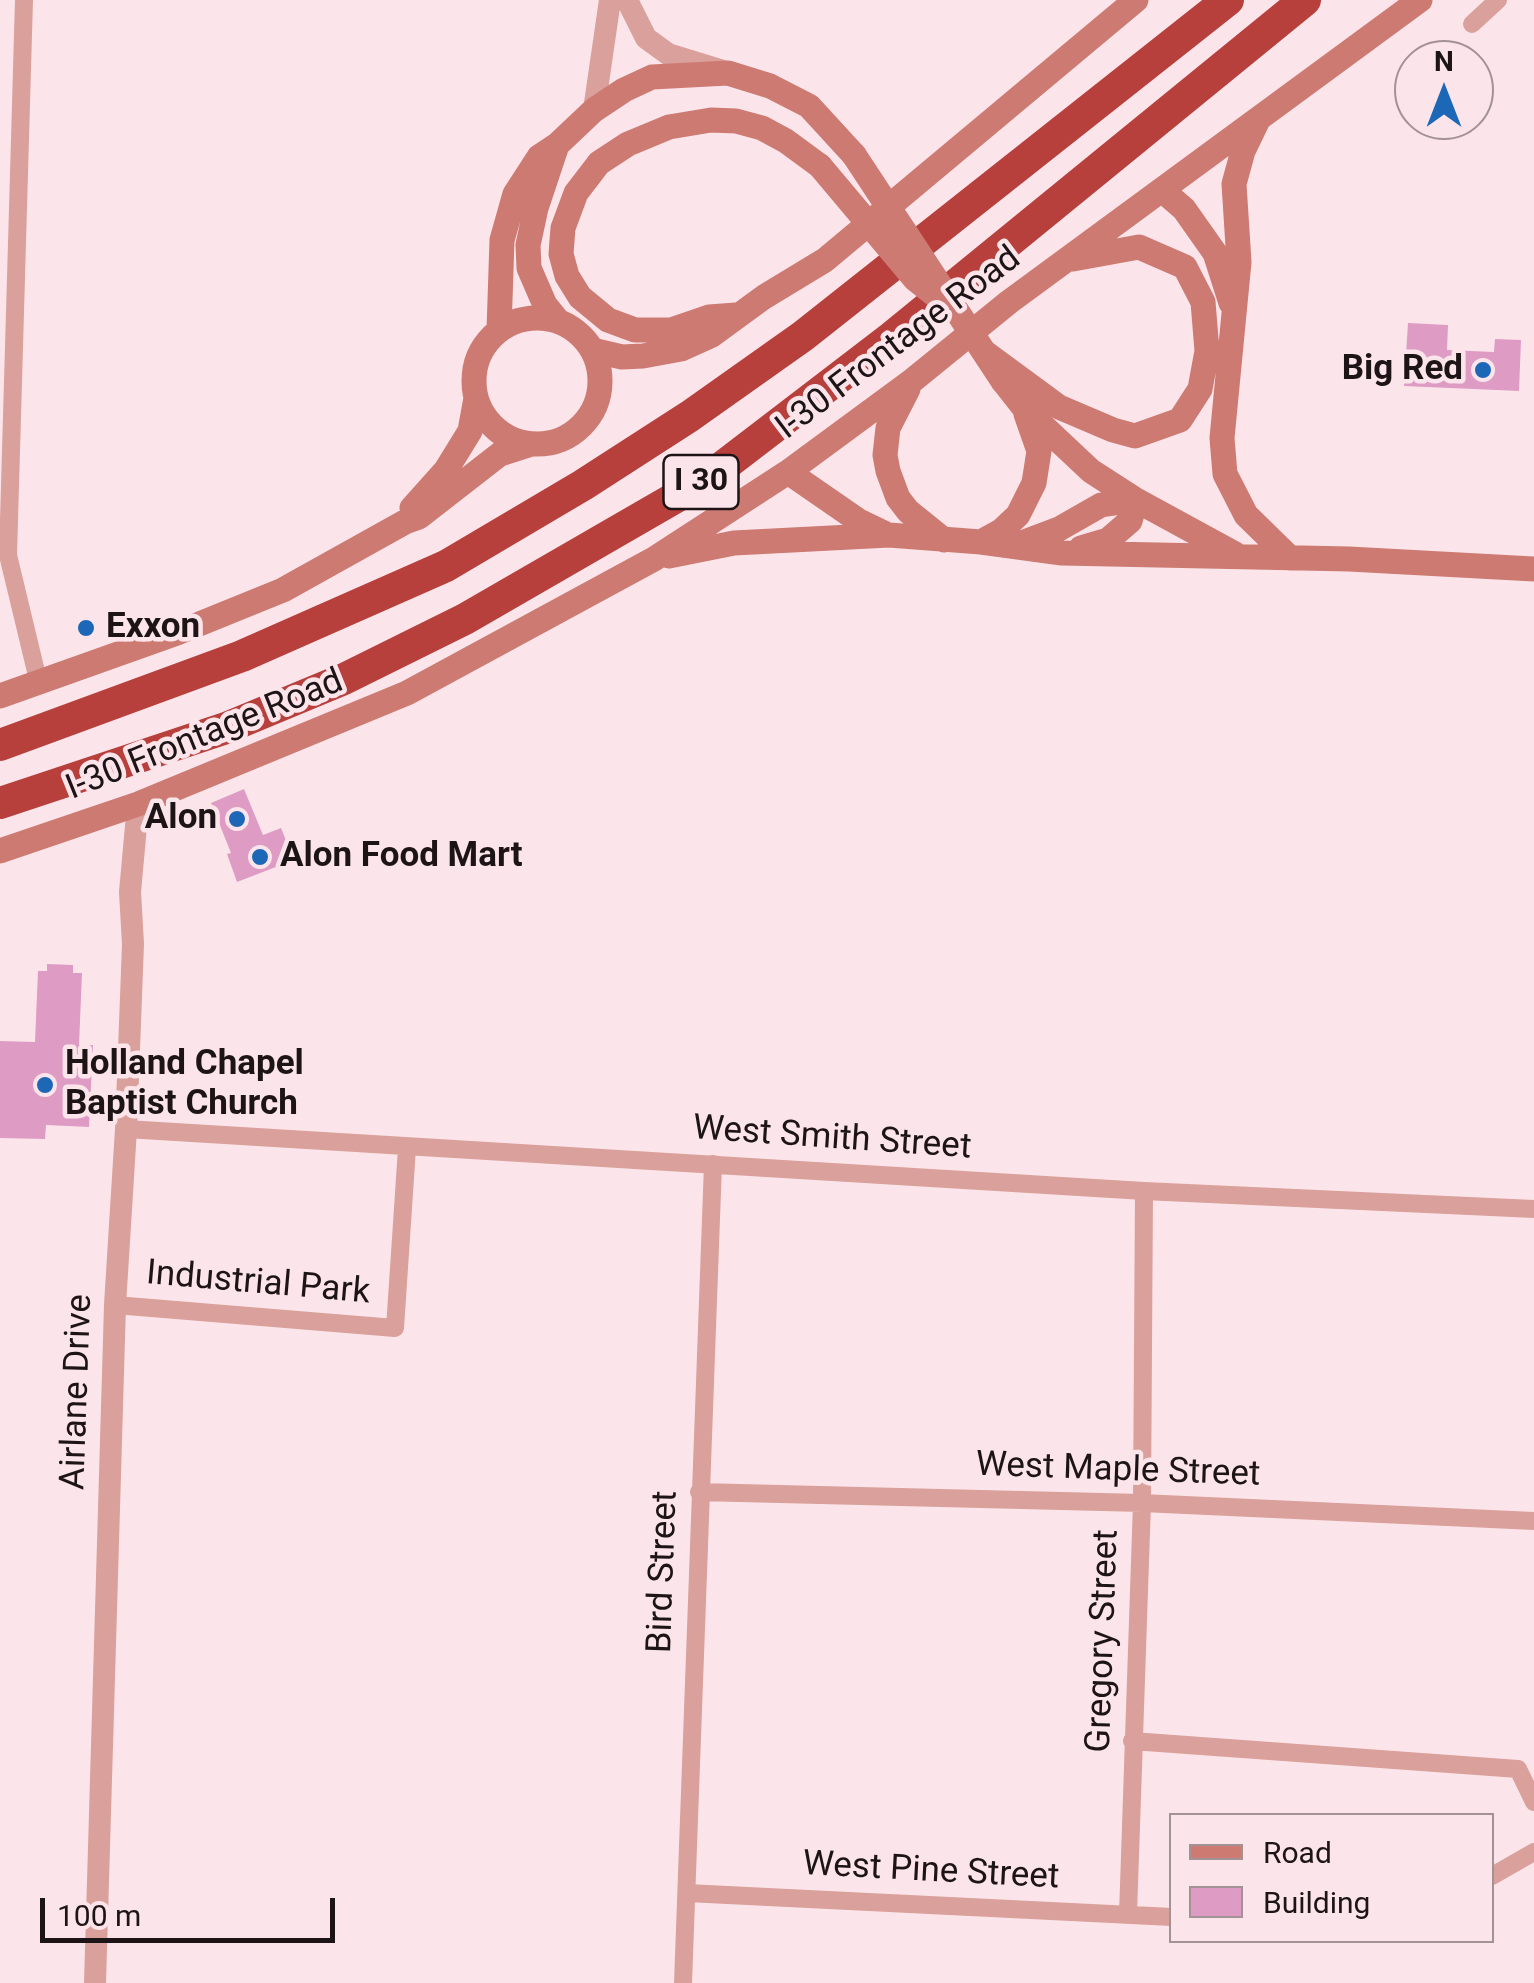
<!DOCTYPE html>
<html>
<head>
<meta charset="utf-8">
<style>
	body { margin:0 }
	#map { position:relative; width:1534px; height:1983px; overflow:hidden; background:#fce5ea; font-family:Roboto,sans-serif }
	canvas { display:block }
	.legend { position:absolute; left:1169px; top:1813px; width:325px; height:130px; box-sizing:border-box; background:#fce5ea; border:2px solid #a29195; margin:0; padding:12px 18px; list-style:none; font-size:30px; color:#1c1416 }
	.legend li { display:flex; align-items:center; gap:20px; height:50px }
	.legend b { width:50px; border:2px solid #a29195 }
	.north { position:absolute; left:1394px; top:40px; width:100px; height:100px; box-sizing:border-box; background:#fce5ea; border:2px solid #a29195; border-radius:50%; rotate:0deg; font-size:28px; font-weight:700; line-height:40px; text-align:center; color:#1c1416 }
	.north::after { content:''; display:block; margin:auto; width:35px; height:45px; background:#1d67b7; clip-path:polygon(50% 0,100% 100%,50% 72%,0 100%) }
	.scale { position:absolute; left:40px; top:1898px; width:295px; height:45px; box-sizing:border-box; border:5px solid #1c1416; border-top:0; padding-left:12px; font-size:30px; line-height:35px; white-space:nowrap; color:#1c1416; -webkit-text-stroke:8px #fce5ea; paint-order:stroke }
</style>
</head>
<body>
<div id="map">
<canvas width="1534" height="1983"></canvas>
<ul class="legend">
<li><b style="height:12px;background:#cd7a73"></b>Road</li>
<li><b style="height:28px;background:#de9cc5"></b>Building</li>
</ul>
<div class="north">N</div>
<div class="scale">100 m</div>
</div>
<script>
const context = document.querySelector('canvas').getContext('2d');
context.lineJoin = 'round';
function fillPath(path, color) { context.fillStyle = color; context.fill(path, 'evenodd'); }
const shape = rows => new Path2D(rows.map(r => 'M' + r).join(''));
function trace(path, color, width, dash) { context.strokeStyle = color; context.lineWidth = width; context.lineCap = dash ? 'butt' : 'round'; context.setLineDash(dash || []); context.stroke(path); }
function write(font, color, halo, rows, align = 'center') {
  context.font = font + ' Roboto,sans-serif'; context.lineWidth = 9; context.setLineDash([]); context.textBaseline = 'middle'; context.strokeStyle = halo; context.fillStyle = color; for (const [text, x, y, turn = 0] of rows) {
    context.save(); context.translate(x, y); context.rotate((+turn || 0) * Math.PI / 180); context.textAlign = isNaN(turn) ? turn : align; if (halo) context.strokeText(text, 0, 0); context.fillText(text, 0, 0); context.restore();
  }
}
const building = shape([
	[1408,323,1448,325,1447,350,1494,352,1495,339,1521,340,1519,391,1404,386],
	[244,789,263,835,281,828,294,860,237,882,227,854,231,853,211,803],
	[47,964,73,965,73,973,82,973,79,1045,93,1045,89,1127,46,1125,45,1139,0,1138,0,1041,35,1042,38,971,47,971]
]);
const minor = shape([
	[24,0,8,555,39,684],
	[1472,24,1498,0],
	[126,1129,1144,1191,1534,1209],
	[115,1305,395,1328,407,1148],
	[699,1492,1142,1503,1534,1521],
	[1132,1741,1518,1769,1534,1802],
	[1492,1876,1534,1852],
	[687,1893,1172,1917],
	[1128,1914,1142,1503,1144,1191],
	[683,1983,713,1164]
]);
const tertiary = shape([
	[627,0,646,38,668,54,720,70],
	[594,110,610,0],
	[95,1983,115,1305,126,1129,133,944,130,892,138,804]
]);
const secondary = shape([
	[1257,122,1243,151,1234,184,1239,262,1222,438,1225,474,1246,515,1290,558],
	[557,145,536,208,528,245,529,268,545,305,558,321],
	[1162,190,1184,209,1215,253,1231,303],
	[736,315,709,317,671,330,635,330,608,320,580,297,567,276,561,254,563,228,576,193,599,163,628,144,669,127,711,120,736,121,762,128,786,141,820,166],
	'474 381a63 63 0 1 1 126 0a63 63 0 1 1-126 0Z',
	[499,330,502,240,515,194,539,157,557,145,594,110,624,90,652,77,728,73,770,86,809,106,854,155],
	[592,350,622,357,643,356,681,349,712,335,764,297,825,260,1136,0],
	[987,354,1059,407,1113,430,1135,436,1180,420,1200,389,1207,351,1203,302,1185,267,1139,247,1073,259],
	[1003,381,1025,409,1091,471,1136,500,1235,554],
	[908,389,888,428,885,455,888,471,898,498,908,511,944,540],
	[788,472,859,521,884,533],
	[412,508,446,470,470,431,476,398],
	[981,542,1001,531,1018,515,1034,483,1039,451,1026,414],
	[1014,546,1059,529,1101,505,1136,500,1130,521,1108,540,1081,548],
	[669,556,734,543,889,535,981,542,1062,553,1349,559,1534,569],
	[0,696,177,633,283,590,405,522,419,517,500,454,531,444],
	[0,851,138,804,407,693,654,559,788,472,913,380,1009,302,1420,0]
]);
const motorway = shape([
	[0,745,242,656,446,566,583,485,690,416,803,336,1228,0],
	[0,803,226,728,344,679,465,619,704,481,892,337,1305,0]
]);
const secondaryBridge = shape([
	[854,155,1003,381],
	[820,166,915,279,940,299]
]);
const markers = [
	[1483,370,10,"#1d67b7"],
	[86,628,10,"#1d67b7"],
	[237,819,10,"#1d67b7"],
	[260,857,10,"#1d67b7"],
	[45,1085,10,"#1d67b7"]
];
const shields = [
	[701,482,75]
];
const shieldNames = [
	["I 30",701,482]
];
const streetNames = [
	["I-30 Frontage Road",899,344,-37],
	["I-30 Frontage Road",205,736,-22],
	["West Smith Street",832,1139,4],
	["Industrial Park",258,1284,5],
	["Airlane Drive",78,1392,-88],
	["West Maple Street",1118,1471,2],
	["Bird Street",664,1572,-88],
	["Gregory Street",1104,1641,-88],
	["West Pine Street",931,1872,3]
];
const poiNames = [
	["Big Red",1463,370,"right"],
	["Exxon",106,628],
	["Alon",217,819,"right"],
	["Alon Food Mart",280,857],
	["Holland Chapel",65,1065],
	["Baptist Church",65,1105]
];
fillPath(building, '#de9cc5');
trace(minor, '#daa09b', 18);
trace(tertiary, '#daa09b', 22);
trace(secondary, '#cd7a73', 25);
trace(motorway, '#b7403d', 32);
trace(secondaryBridge, '#cd7a73', 25);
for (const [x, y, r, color] of markers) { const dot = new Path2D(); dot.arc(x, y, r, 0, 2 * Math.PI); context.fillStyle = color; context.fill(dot); trace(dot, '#fce5ea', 4); }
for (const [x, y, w] of shields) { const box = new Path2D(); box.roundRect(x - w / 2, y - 27, w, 54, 8); context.fillStyle = '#fce5ea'; context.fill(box); trace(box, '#1c1416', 2.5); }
write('bold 32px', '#1c1416', null, shieldNames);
write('35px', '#1c1416', '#fce5ea', streetNames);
write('bold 35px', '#1c1416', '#fce5ea', poiNames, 'left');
</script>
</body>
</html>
